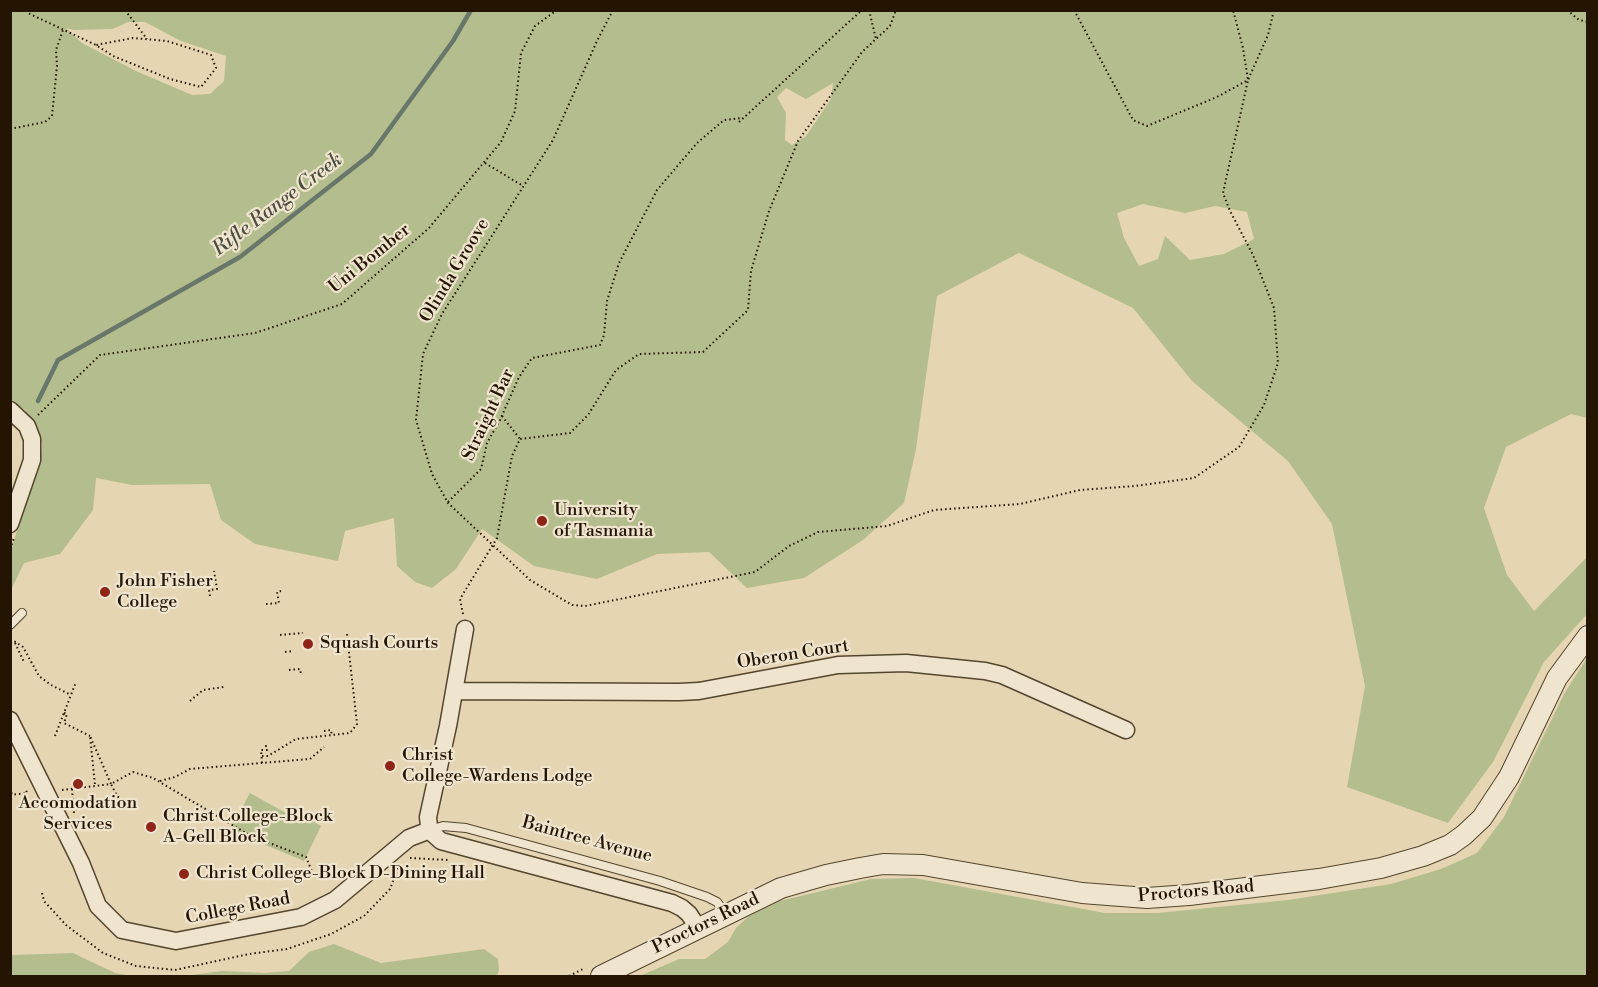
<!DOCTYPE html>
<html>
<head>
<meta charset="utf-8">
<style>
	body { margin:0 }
	#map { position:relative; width:1598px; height:987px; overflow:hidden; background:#e6d5b3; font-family:"Libre Bodoni",serif }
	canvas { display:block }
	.frame { position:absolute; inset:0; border:12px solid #241502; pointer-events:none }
</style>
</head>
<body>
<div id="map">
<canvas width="1598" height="987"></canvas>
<div class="frame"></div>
</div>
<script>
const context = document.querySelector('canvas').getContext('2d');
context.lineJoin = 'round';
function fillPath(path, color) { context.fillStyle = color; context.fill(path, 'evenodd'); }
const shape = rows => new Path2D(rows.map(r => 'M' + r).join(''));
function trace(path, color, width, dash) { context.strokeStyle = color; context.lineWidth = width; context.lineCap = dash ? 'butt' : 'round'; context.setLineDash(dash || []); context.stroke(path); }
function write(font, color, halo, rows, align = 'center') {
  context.font = font + ' "Libre Bodoni",serif'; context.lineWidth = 4.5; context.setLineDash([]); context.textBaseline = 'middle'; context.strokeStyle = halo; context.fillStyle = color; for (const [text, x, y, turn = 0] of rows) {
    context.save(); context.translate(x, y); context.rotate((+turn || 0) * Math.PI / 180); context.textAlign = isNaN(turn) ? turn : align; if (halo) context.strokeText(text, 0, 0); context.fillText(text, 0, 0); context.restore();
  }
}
const green = shape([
	[11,11,1587,11,1587,418,1571,414,1506,447,1484,508,1507,575,1534,611,1587,557,1587,614,1544,662,1493,762,1448,823,1347,787,1365,686,1332,524,1288,461,1192,381,1133,308,1019,253,937,296,916,449,904,503,863,540,804,578,747,588,709,552,657,554,597,579,534,566,482,529,456,569,432,588,415,582,397,566,394,518,345,531,338,561,255,544,221,520,210,484,132,485,96,478,93,510,60,554,24,563,11,590,11,549,39,465,42,445,37,425,24,409,11,403],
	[128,22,145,22,181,41,226,56,224,81,210,94,192,95,136,71,82,43,66,28,74,30,113,29],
	[833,83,831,99,806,136,792,145,785,140,786,113,777,97,786,88,806,99],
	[1143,204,1185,213,1215,206,1247,212,1254,239,1224,254,1190,260,1165,236,1158,259,1139,266,1124,238,1117,213],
	[1587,658,1587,976,640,976,679,959,705,959,728,942,736,928,749,916,780,901,871,879,914,878,1105,913,1158,913,1288,900,1391,884,1441,869,1477,853,1504,817,1564,694],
	[250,793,304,823,307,818,321,826,304,861,256,841,231,828],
	[334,944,381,963,484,949,498,959,499,970,497,976,184,976,222,971,264,973,289,971,309,952],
	[73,953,115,973,132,976,11,976,11,955]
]);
const stream = shape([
	[38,401,58,360,240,257,371,154,453,41,471,10]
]);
const path = shape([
	[26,10,30,14,96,45,113,56,170,79,201,87,216,68,211,55,167,41,133,38,96,45],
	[125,10,147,39],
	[613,10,597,41,553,140,442,314,423,354,416,420,432,474,448,503,530,580,572,605,585,606,755,572,789,546,818,532,887,526,934,510,1020,504,1080,490,1135,486,1194,478,1239,447,1264,405,1278,363,1274,308,1253,255,1230,211,1223,193,1248,80,1243,48,1233,10],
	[869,10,876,39],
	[1074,10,1133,120,1147,126,1217,97,1248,80,1268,35,1274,10],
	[1567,10,1579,20,1588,22],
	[739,122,862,10],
	[10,129,45,122,52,116,57,66,56,50,63,30],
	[485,163,523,186],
	[38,415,100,355,255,333,342,304,429,228,501,142,515,111,521,53,535,26,557,10],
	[502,416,520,439],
	[448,502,481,469,487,443,500,420,519,377,532,358,600,345,604,335,607,301,619,263,657,190,697,143,724,120,743,118],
	[10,549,14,538],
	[210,596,209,590,217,589,214,571],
	[266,604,279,603,277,592,281,591],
	[463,614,460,599,497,538,512,456,520,439,570,433,588,415,616,370,639,354,703,352,748,310,751,271,769,211,798,141,862,52,890,26,896,10],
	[280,635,303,633],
	[10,641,14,641,23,647,39,676,51,685,71,695],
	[15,643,24,662],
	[285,652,293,651],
	[289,670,300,669,301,674,303,674],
	[190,701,203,690,224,687],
	[64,713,67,714,64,723,90,736],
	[324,731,331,730,332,736],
	[55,736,76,682],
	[262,756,268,756,296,739,350,733,357,724,347,634],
	[262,763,261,750,267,750,266,746,263,747],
	[160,781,175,777,190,769,310,759,324,747],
	[10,788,12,795],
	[72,789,74,813],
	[62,790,111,784,90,736,95,785],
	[10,795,27,793,26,790],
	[130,805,117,796,111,784,133,772,153,778,251,836,306,857,313,874],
	[410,858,449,860],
	[42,893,44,901,66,925,103,953,136,966,175,970,249,954,287,949,331,934,364,916,390,889,398,868],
	[569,976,585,968]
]);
const service = shape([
	[10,625,22,613],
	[430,830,443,826,466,828,660,881,707,897,717,902,726,914]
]);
const minor = shape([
	[10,410,27,426,32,439,32,460,10,524],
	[465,629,448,726,428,817,429,827,432,833,441,841,672,903,682,908,689,914,698,928],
	[454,691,679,692,699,691,838,665,906,663,985,671,1002,675,1126,730],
	[10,720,81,863,98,906,122,930,176,941,301,917,335,900,409,838,430,830]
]);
const tertiary = shape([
	[601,976,781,888,826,875,860,868,883,864,923,865,1082,893,1147,898,1189,895,1319,879,1381,868,1423,856,1450,845,1464,835,1482,818,1509,777,1557,678,1588,636]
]);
const markers = [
	[542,521,6,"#8f2418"],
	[105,592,6,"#8f2418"],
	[308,644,6,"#8f2418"],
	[390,766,6,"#8f2418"],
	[78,784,6,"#8f2418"],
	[151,827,6,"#8f2418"],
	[184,874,6,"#8f2418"]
];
const streetNames = [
	["Uni Bomber",370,259,-39],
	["Olinda Groove",455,271,-59],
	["Straight Bar",489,415,-65],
	["Oberon Court",793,655,-9],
	["Baintree Avenue",587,840,15],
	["Proctors Road",1196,892,-5],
	["College Road",238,909,-11],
	["Proctors Road",706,924,-26]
];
const poiNames = [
	["University",554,511],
	["of Tasmania",554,532],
	["John Fisher",117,582],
	["College",117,603],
	["Squash Courts",320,644],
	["Christ",402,756],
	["College-Wardens Lodge",402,777],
	["Accomodation",78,804,"center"],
	["Services",78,825,"center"],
	["Christ College-Block",163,817],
	["A-Gell Block",163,838],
	["Christ College-Block D-Dining Hall",196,874]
];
const waterNames = [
	["Rifle Range Creek",278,205,-37]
];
fillPath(green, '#b4bd8d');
trace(stream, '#68776a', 4.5);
trace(service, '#54452e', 10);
trace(minor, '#54452e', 19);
trace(tertiary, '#54452e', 22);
trace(path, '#241502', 2, [1.5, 3]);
trace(service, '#efe4ce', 8);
trace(minor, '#efe4ce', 16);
trace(tertiary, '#efe4ce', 20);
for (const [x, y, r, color] of markers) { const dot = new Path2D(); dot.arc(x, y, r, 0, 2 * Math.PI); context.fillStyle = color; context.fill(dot); trace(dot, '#efe4ce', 2); }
write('18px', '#241502', '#efe4ce', streetNames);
write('18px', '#241502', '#efe4ce', poiNames, 'left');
write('italic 20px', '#4c4e3f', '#efe4ce', waterNames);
</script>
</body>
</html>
